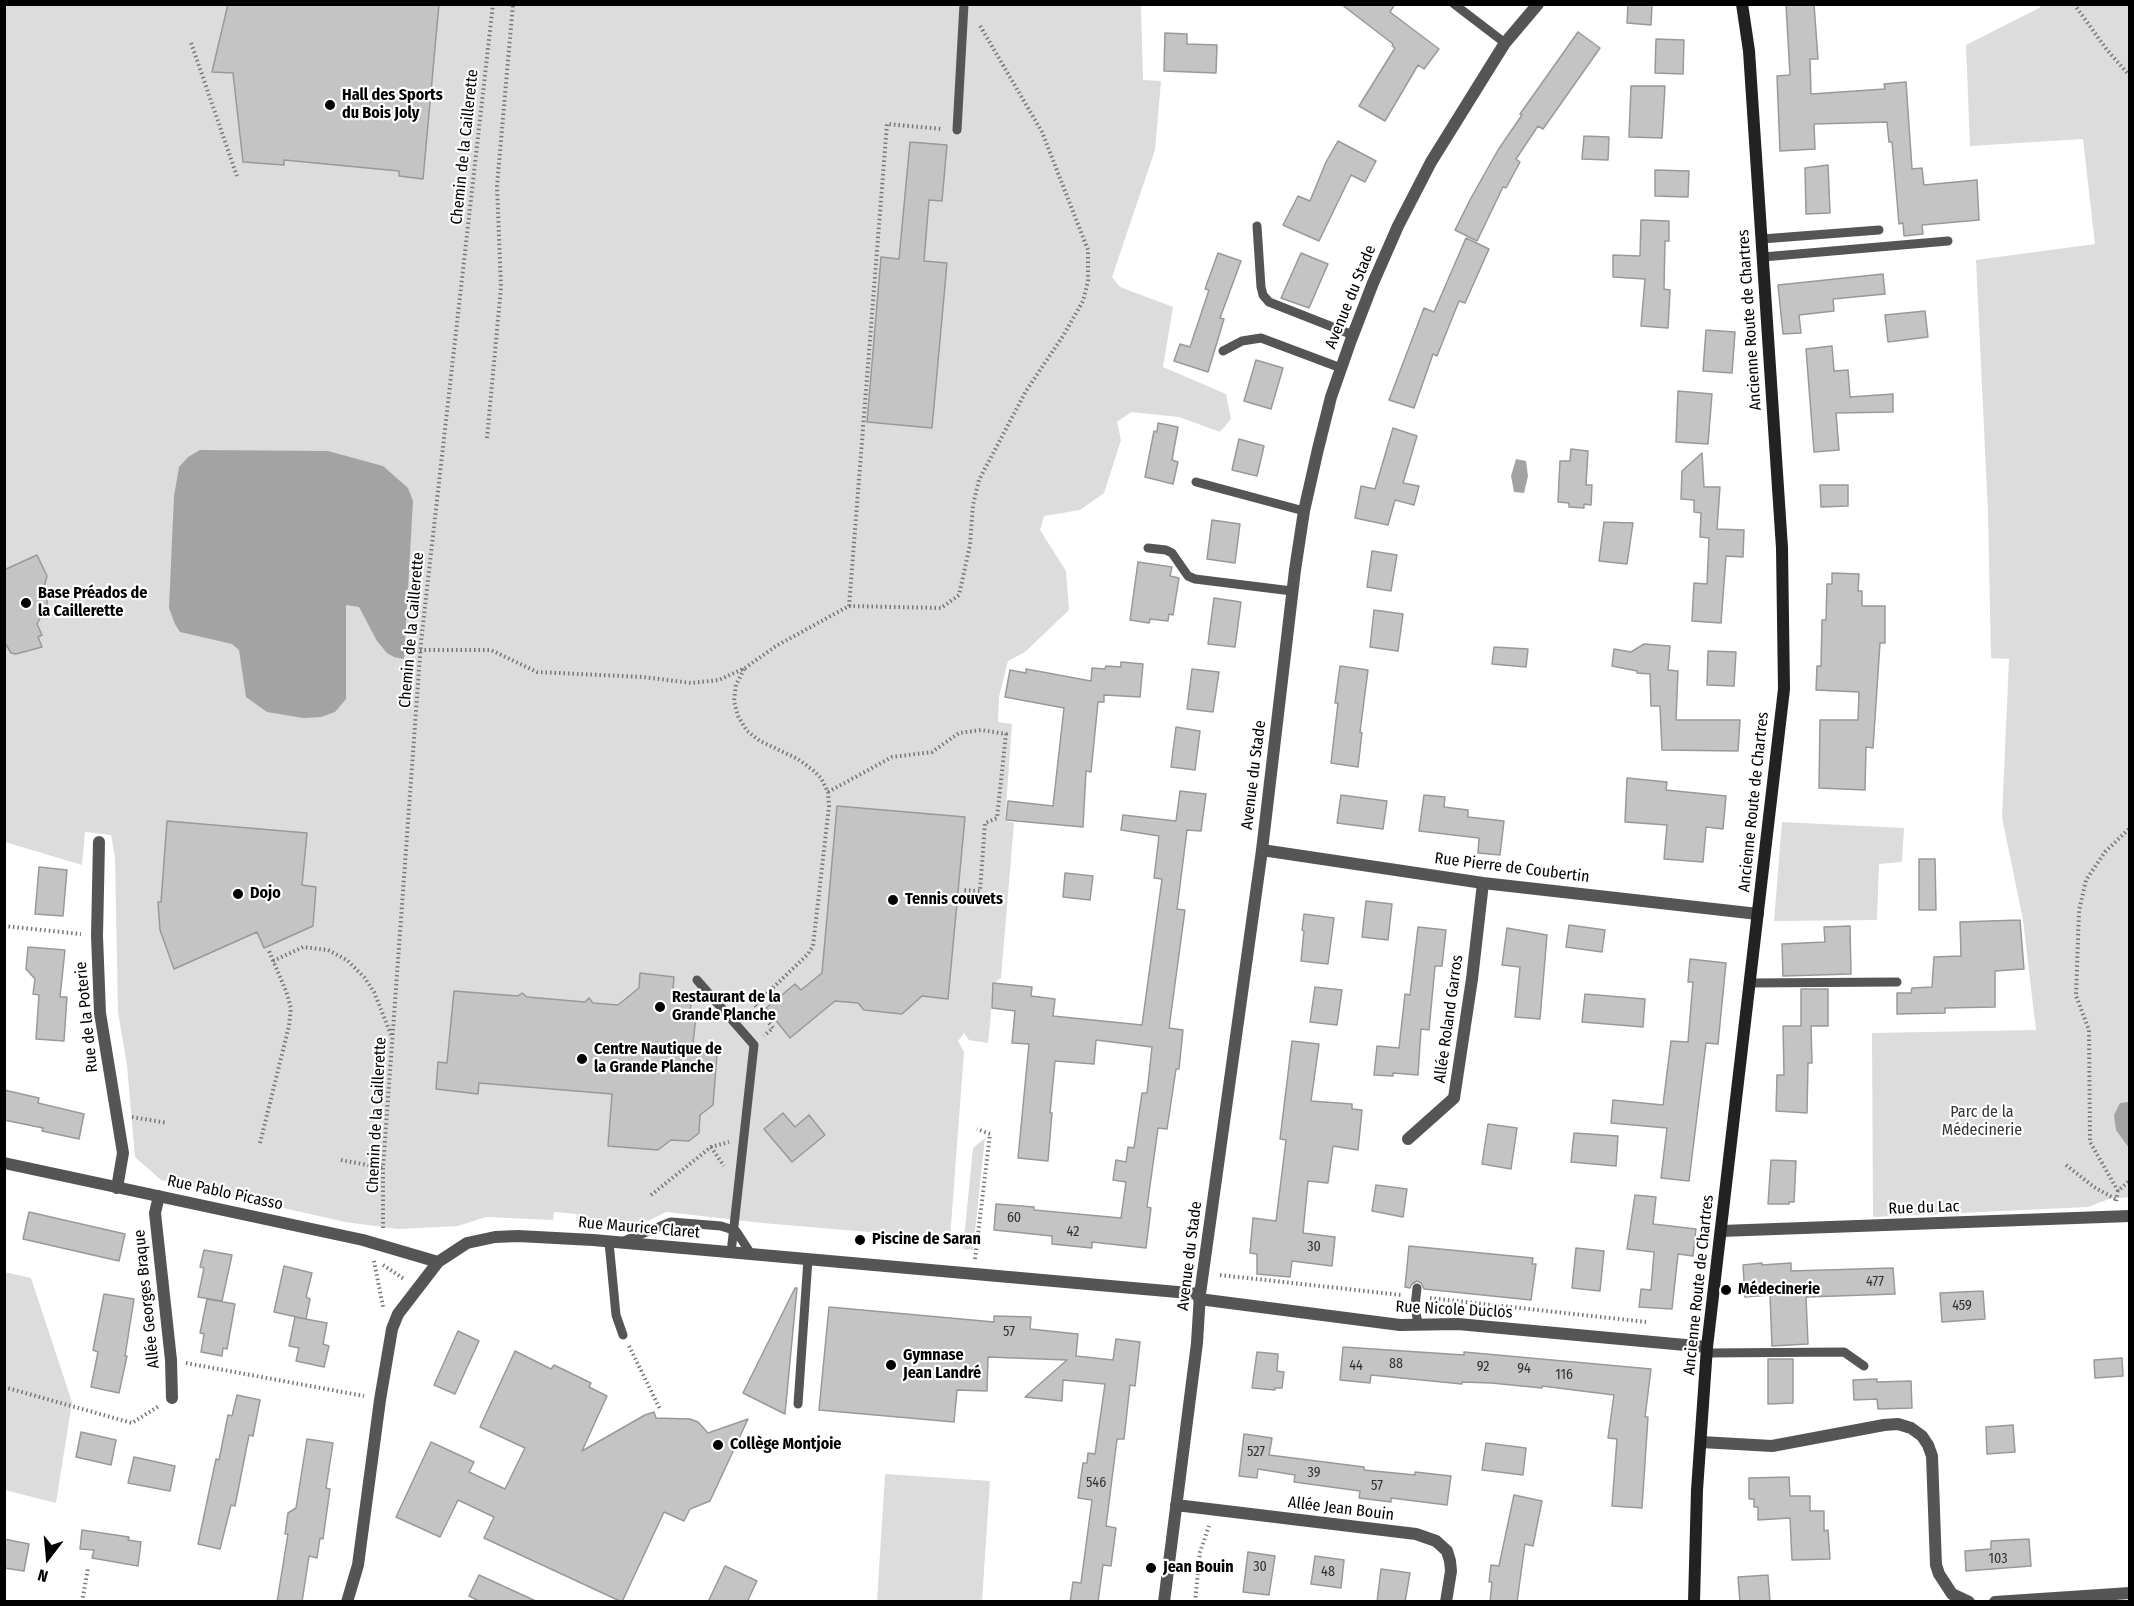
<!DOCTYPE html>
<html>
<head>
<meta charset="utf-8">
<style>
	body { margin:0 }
	#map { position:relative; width:2134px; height:1606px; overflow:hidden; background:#fff; font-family:"Fira Sans Condensed",sans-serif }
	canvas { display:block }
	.frame { position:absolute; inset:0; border:6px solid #000; pointer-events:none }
	.north { position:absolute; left:18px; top:1528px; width:60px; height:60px; -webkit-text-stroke:4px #fff; paint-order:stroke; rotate:196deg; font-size:16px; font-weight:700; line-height:24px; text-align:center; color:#000 }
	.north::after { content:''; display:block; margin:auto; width:21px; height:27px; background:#000; clip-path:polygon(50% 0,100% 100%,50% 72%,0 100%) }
</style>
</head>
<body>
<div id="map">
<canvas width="2134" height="1606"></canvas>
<div class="frame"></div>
<div class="north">N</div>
</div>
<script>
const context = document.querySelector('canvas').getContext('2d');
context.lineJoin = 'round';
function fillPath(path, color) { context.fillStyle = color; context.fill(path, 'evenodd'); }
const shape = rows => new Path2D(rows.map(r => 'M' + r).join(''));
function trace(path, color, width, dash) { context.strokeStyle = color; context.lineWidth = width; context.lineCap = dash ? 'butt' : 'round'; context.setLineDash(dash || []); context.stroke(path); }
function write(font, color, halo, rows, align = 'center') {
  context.font = font + ' "Fira Sans Condensed",sans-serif'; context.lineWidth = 4.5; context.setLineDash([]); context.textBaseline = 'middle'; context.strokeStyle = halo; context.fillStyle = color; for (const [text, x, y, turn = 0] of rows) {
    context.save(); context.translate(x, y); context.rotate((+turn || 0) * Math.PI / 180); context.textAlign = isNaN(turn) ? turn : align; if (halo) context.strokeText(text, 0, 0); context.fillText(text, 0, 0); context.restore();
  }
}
const green = shape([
	[4,5,1141,5,1143,80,1161,81,1155,150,1112,277,1120,287,1173,307,1163,367,1226,394,1231,419,1220,432,1179,417,1131,412,1117,422,1121,440,1104,493,1080,510,1044,516,1040,530,1066,571,1069,610,1025,652,1008,661,999,697,998,722,1012,724,1005,821,1014,823,1001,978,994,983,988,1043,969,1040,964,1033,958,1041,964,1052,950,1239,763,1223,666,1212,648,1221,642,1220,641,1227,576,1221,577,1214,554,1212,553,1220,486,1217,458,1226,398,1229,345,1222,161,1180,135,1157,127,1065,118,1012,115,857,111,835,85,832,82,865,5,842],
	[2036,5,2129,5,2129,1197,2109,1199,2088,1207,1873,1217,1872,1033,2036,1030,2023,920,2002,817,2009,659,1991,658,1988,514,1976,260,2095,244,2083,139,1970,146,1966,45,2041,7],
	[1782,822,1904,828,1902,862,1879,864,1877,920,1774,921],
	[985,1138,973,1250,963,1249,973,1148],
	[4,1272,31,1278,72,1402,56,1503,5,1490],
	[885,1474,990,1481,982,1601,877,1601]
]);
const water = shape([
	[200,450,328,451,383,466,408,488,413,501,404,659,394,657,387,653,377,641,359,607,346,605,346,699,335,712,321,717,303,718,267,712,246,697,239,650,232,644,180,632,175,624,169,608,174,496,179,467,188,457],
	[1516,459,1526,461,1528,476,1524,493,1514,492,1511,476],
	[2129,1102,2130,1102,2129,1148,2116,1130,2114,1115,2120,1103]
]);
const building = shape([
	[228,4,439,4,423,179,399,176,399,171,284,160,284,165,243,162,233,73,212,72,228,4],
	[1341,4,1395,4,1390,12,1439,49,1424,69,1418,65,1385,121,1359,106,1395,48,1392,46,1393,44,1341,4],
	[1628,4,1652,4,1651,25,1627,23,1628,4],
	[1786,4,1814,4,1818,59,1810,59,1811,94,1885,89,1884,84,1906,82,1912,169,1922,168,1924,185,1977,180,1979,220,1922,225,1923,234,1904,236,1903,223,1899,224,1892,142,1889,142,1887,122,1814,124,1815,149,1780,151,1777,76,1790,75,1786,4],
	[1578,32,1600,48,1543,129,1538,126,1516,159,1520,162,1506,188,1503,187,1477,241,1455,230,1471,198,1498,150,1522,115,1520,114,1578,32],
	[1165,33,1187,34,1187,44,1217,45,1216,73,1164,71,1165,33],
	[1656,39,1684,40,1683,74,1655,73,1656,39],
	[1631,86,1665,86,1662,138,1629,137,1631,86],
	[1584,136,1609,137,1608,160,1582,159,1584,136],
	[1338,141,1376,161,1365,182,1351,175,1319,241,1283,225,1298,196,1310,201,1326,162,1338,141],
	[910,142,947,145,942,201,929,200,924,261,947,263,932,428,867,422,881,257,899,259,910,142],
	[1828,165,1830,213,1806,214,1805,168,1828,165],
	[1655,170,1689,171,1688,197,1655,196,1655,170],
	[1641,220,1669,221,1669,241,1665,241,1664,289,1670,290,1668,328,1641,326,1645,279,1613,277,1613,255,1640,256,1641,220],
	[1466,238,1489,249,1465,303,1459,301,1437,356,1433,354,1414,408,1389,400,1424,308,1434,312,1466,238],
	[1218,253,1241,261,1220,318,1224,319,1208,372,1174,361,1180,344,1190,347,1209,290,1205,289,1218,253],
	[1301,253,1328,264,1309,308,1281,298,1301,253],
	[1883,274,1885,294,1833,299,1834,311,1799,315,1801,333,1783,334,1778,285,1883,274],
	[1925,311,1928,337,1888,342,1885,315,1925,311],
	[1706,330,1735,332,1732,373,1703,371,1706,330],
	[1832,346,1834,371,1848,370,1850,397,1893,394,1893,412,1836,413,1839,450,1814,452,1806,349,1832,346],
	[1256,360,1283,368,1271,409,1244,401,1256,360],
	[1678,391,1712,394,1708,444,1676,442,1678,391],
	[1158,423,1178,427,1172,460,1178,462,1173,484,1145,477,1154,431,1157,432,1158,423],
	[1393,428,1417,436,1403,483,1419,486,1414,505,1395,500,1388,525,1355,518,1361,486,1375,489,1393,428],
	[1239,439,1264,446,1257,476,1232,470,1239,439],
	[1571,449,1588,451,1586,485,1592,485,1591,505,1584,504,1584,508,1569,507,1569,503,1558,502,1560,461,1570,461,1571,449],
	[1702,453,1704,487,1720,487,1717,529,1744,530,1743,557,1726,556,1721,623,1692,621,1694,583,1707,584,1709,538,1700,537,1701,513,1694,512,1694,500,1681,499,1682,471,1702,453],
	[1820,485,1848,485,1848,506,1821,507,1820,485],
	[1212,520,1240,524,1235,563,1207,559,1212,520],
	[1604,522,1633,523,1627,564,1599,561,1604,522],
	[1372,551,1397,555,1391,591,1367,587,1372,551],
	[37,555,47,576,43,591,47,600,47,605,37,624,42,635,38,637,42,647,16,654,11,653,4,641,4,570,37,555],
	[1138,562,1172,567,1170,576,1179,578,1173,615,1169,614,1168,621,1150,619,1149,623,1130,620,1138,562],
	[1832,573,1859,574,1858,591,1862,591,1862,606,1885,606,1885,643,1880,643,1873,748,1866,747,1865,790,1819,788,1820,720,1858,720,1859,692,1816,690,1817,666,1821,666,1822,620,1826,620,1827,584,1832,584,1832,573],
	[1214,598,1241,602,1235,647,1208,644,1214,598],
	[1374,610,1403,614,1398,651,1370,647,1374,610],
	[1644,644,1670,646,1668,670,1678,671,1676,720,1740,720,1738,751,1662,750,1660,706,1651,706,1650,674,1637,673,1637,671,1612,666,1614,649,1631,652,1644,644],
	[1494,647,1528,649,1526,667,1492,664,1494,647],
	[1708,651,1736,652,1734,686,1707,685,1708,651],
	[1121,662,1143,664,1140,697,1104,695,1104,702,1098,702,1091,772,1086,771,1083,827,1006,820,1008,801,1053,806,1064,708,1005,697,1010,670,1026,673,1026,669,1091,681,1092,668,1105,669,1106,666,1121,667,1121,662],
	[1340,666,1368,670,1360,732,1362,733,1358,767,1331,763,1338,703,1335,703,1340,666],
	[1192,669,1219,672,1213,712,1187,709,1192,669],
	[1176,727,1200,731,1195,770,1171,767,1176,727],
	[1627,778,1667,782,1666,790,1726,796,1723,829,1706,827,1703,862,1664,859,1667,825,1625,822,1627,778],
	[1180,791,1206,794,1201,831,1187,830,1177,909,1185,910,1169,1028,1183,1030,1179,1069,1176,1069,1167,1129,1158,1128,1147,1207,1151,1208,1146,1248,1092,1242,1092,1248,1052,1244,1052,1236,994,1230,996,1204,1034,1207,1034,1210,1121,1218,1126,1182,1113,1180,1116,1160,1126,1162,1128,1147,1134,1148,1142,1093,1147,1093,1152,1047,1096,1040,1094,1064,1055,1061,1050,1113,1052,1113,1048,1161,1018,1158,1029,1044,1012,1043,1015,1011,992,1008,993,983,1032,987,1031,996,1055,999,1053,1016,1142,1025,1162,879,1154,878,1159,836,1121,830,1123,815,1176,821,1180,791],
	[1341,795,1387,801,1383,829,1337,823,1341,795],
	[1424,795,1445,797,1444,807,1468,810,1468,817,1504,821,1500,855,1478,853,1479,838,1419,831,1424,795],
	[837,806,965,817,948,999,922,996,902,1014,864,1010,858,1003,835,1001,790,1038,766,1008,795,984,801,990,822,973,837,806],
	[167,821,307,833,302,885,316,887,313,926,264,948,257,932,174,969,160,930,158,902,161,902,167,821],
	[1919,859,1935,859,1936,910,1919,910,1919,859],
	[39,867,67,870,63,916,35,914,39,867],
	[1065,873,1093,876,1090,900,1063,897,1065,873],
	[1366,901,1392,904,1388,940,1362,937,1366,901],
	[1304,914,1334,918,1328,964,1301,961,1304,931,1302,930,1304,914],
	[2020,920,2024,969,1995,971,1995,1007,1945,1008,1945,1013,1897,1014,1897,993,1911,993,1912,988,1932,987,1934,957,1961,956,1960,922,2020,920],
	[1569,925,1605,930,1602,952,1566,947,1569,925],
	[1850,926,1851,974,1783,976,1782,944,1825,942,1824,927,1850,926],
	[1418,927,1446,930,1442,966,1435,966,1429,1030,1421,1029,1418,1075,1393,1073,1393,1076,1374,1075,1377,1046,1399,1048,1405,994,1410,995,1418,927],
	[1507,928,1547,935,1540,1019,1515,1017,1520,967,1502,965,1507,928],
	[28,947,65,950,60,997,67,997,64,1041,36,1039,39,995,33,994,35,979,26,969,28,947],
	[1690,959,1726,963,1718,1044,1706,1043,1689,1181,1661,1178,1667,1128,1611,1123,1613,1100,1663,1105,1671,1041,1688,1042,1693,982,1688,982,1690,959],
	[640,973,674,977,673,990,685,992,684,1002,691,1003,690,1015,696,1016,692,1052,717,1055,713,1105,700,1115,699,1133,689,1141,671,1140,658,1150,608,1146,612,1094,479,1083,478,1094,436,1089,438,1062,447,1063,454,991,518,996,522,993,527,997,585,1002,589,998,593,1003,618,1005,639,988,640,973],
	[1315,987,1342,990,1337,1025,1310,1022,1315,987],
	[1801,989,1828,989,1828,1026,1811,1026,1812,1063,1808,1063,1807,1113,1776,1111,1777,1075,1784,1075,1783,1026,1801,1026,1801,989],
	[1585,994,1645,999,1643,1027,1582,1022,1585,994],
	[1292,1041,1319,1044,1311,1101,1352,1104,1352,1109,1362,1110,1358,1150,1333,1146,1328,1183,1308,1181,1303,1233,1335,1237,1332,1266,1292,1261,1290,1277,1257,1274,1257,1254,1250,1253,1253,1218,1276,1221,1286,1140,1280,1139,1292,1041],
	[4,1090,39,1098,38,1103,84,1114,79,1139,42,1131,43,1128,4,1120,4,1090],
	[783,1113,795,1127,809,1115,825,1135,792,1162,764,1129,783,1113],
	[1488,1124,1517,1128,1511,1169,1482,1164,1488,1124],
	[1574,1133,1618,1136,1616,1166,1571,1162,1574,1133],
	[1771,1160,1796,1161,1794,1202,1789,1202,1789,1204,1768,1204,1771,1160],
	[1376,1185,1407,1189,1403,1217,1372,1211,1376,1185],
	[1635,1195,1656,1197,1653,1224,1696,1229,1693,1256,1678,1254,1672,1309,1639,1307,1641,1289,1651,1290,1654,1252,1627,1249,1635,1195],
	[29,1212,125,1234,119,1261,23,1239,29,1212],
	[1409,1246,1533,1258,1532,1264,1536,1264,1531,1300,1424,1289,1421,1283,1417,1281,1412,1284,1410,1288,1405,1287,1409,1246],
	[1576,1248,1604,1251,1600,1291,1572,1288,1576,1248],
	[204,1250,232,1255,222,1301,198,1297,204,1268,200,1267,204,1250],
	[1762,1263,1762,1265,1791,1263,1791,1271,1893,1268,1895,1294,1806,1297,1808,1344,1772,1346,1770,1295,1745,1297,1743,1265,1762,1263],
	[284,1266,312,1273,306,1297,310,1299,306,1319,274,1312,284,1266],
	[795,1288,797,1288,785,1414,743,1393,795,1288],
	[1983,1291,1985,1319,1942,1322,1940,1293,1983,1291],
	[104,1294,134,1299,125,1356,127,1356,119,1393,91,1387,98,1352,93,1350,104,1294],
	[207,1299,235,1304,227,1349,223,1348,222,1356,201,1352,204,1334,200,1333,207,1299],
	[829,1307,994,1322,994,1316,1031,1317,1030,1329,1078,1334,1076,1356,1113,1360,1116,1339,1140,1342,1135,1386,1130,1385,1124,1439,1117,1439,1106,1526,1116,1528,1111,1566,1103,1565,1098,1602,1070,1602,1073,1582,1081,1583,1092,1500,1078,1498,1083,1463,1087,1463,1088,1453,1095,1454,1105,1384,1063,1380,1062,1401,1025,1397,1067,1360,988,1357,987,1391,957,1390,954,1422,819,1410,829,1307],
	[295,1317,327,1323,323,1344,329,1346,324,1367,296,1361,299,1348,289,1346,295,1317],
	[458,1331,479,1341,455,1394,434,1385,458,1331],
	[1343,1347,1464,1355,1464,1352,1651,1369,1645,1417,1648,1417,1642,1508,1612,1506,1617,1439,1608,1438,1614,1395,1542,1386,1542,1388,1491,1383,1462,1382,1462,1384,1371,1375,1370,1383,1340,1380,1343,1347],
	[515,1351,551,1369,554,1365,591,1383,589,1387,607,1396,582,1451,645,1415,654,1412,656,1418,690,1419,698,1422,708,1433,748,1419,710,1501,690,1509,684,1521,664,1512,622,1602,484,1538,494,1517,458,1500,440,1537,396,1517,431,1442,474,1462,469,1472,505,1489,525,1448,480,1427,515,1351],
	[1257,1352,1278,1354,1277,1371,1284,1372,1282,1388,1275,1388,1275,1390,1252,1388,1257,1352],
	[2122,1358,2123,1376,2095,1378,2094,1360,2122,1358],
	[1768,1359,1793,1359,1793,1403,1768,1404,1768,1359],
	[1877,1379,1877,1382,1911,1381,1912,1408,1878,1409,1877,1399,1854,1400,1853,1380,1877,1379],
	[237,1395,260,1400,253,1436,249,1435,235,1506,231,1505,220,1549,198,1544,216,1459,219,1460,228,1415,232,1416,237,1395],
	[2013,1425,2015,1452,1987,1454,1986,1427,2013,1425],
	[81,1432,116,1440,111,1465,76,1457,81,1432],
	[1244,1434,1272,1438,1269,1455,1364,1467,1364,1470,1415,1475,1415,1472,1451,1476,1447,1505,1391,1498,1391,1502,1359,1498,1360,1491,1294,1482,1295,1475,1258,1469,1257,1478,1239,1476,1244,1434],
	[307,1439,333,1443,326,1488,330,1489,323,1539,320,1538,317,1558,309,1556,302,1602,277,1602,288,1534,285,1534,288,1513,296,1508,307,1439],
	[1486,1443,1526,1448,1523,1475,1482,1470,1486,1443],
	[134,1457,175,1466,170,1491,128,1483,134,1457],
	[1789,1477,1790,1496,1810,1496,1810,1511,1824,1511,1824,1531,1828,1530,1830,1559,1792,1560,1790,1518,1758,1520,1758,1507,1754,1507,1754,1499,1749,1499,1749,1478,1789,1477],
	[1514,1495,1542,1501,1533,1546,1525,1544,1517,1602,1490,1602,1492,1582,1489,1582,1491,1565,1499,1566,1514,1495],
	[82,1530,129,1537,128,1540,141,1542,138,1566,92,1558,94,1550,80,1549,82,1530],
	[4,1539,29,1544,24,1571,4,1568,4,1539],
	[2029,1539,2031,1566,1966,1571,1965,1551,1991,1549,1991,1541,2029,1539],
	[1248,1552,1275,1556,1269,1595,1243,1592,1248,1552],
	[1315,1556,1344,1560,1341,1588,1311,1584,1315,1556],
	[725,1566,757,1581,747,1602,708,1602,725,1566],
	[1381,1569,1410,1573,1405,1602,1377,1602,1381,1569],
	[479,1575,538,1602,481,1602,469,1596,479,1575],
	[1768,1575,1770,1602,1740,1602,1738,1577,1768,1575]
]);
const path = shape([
	[2074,4,2107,50,2130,76],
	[191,43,237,176],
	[487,438,501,287,497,186,513,4],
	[849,606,941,608,959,595,970,545,973,505,979,480,1026,391,1063,336,1083,301,1088,281,1088,250,1042,132,979,24],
	[420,650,491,650,537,672,643,677,691,683,719,680,745,668,776,646,849,606,887,124,942,129],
	[744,669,736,685,734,701,738,716,747,731,760,741,798,759,814,771,821,778,828,792,829,806,813,946,808,954,755,1005,773,1028,764,1036],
	[828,792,892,757,932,752,959,733,981,730,1006,734,997,818,985,823,980,891,962,890],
	[4,926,81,934],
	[273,961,303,947,328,950,347,960,364,977,374,992,392,1037],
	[132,1117,167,1123],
	[260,1143,289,1026,291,1008,286,991,269,951],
	[711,1147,724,1166],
	[341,1160,383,1168],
	[2066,1165,2094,1187,2117,1200],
	[2118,1191,2090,1142,2089,1030,2076,996,2079,911,2086,880,2105,852,2130,828],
	[651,1195,711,1147,729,1142],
	[2116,1201,2118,1191,2130,1180],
	[383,1228,383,1168,421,642,493,4],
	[975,1259,990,1134,977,1129],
	[374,1261,383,1307],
	[383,1265,404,1279],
	[1220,1275,1401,1295],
	[1430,1298,1646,1322],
	[629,1346,660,1409],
	[186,1363,364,1396],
	[4,1387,132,1423,159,1406],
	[82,1602,88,1568],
	[1195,1602,1200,1552,1209,1526]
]);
const service = shape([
	[1454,4,1505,43],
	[957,130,964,4],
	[1257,226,1261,287,1263,295,1269,302,1353,335],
	[1762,239,1879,230],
	[1763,257,1948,241],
	[1223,351,1242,341,1261,338,1341,368],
	[1196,482,1304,511],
	[1148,548,1166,550,1172,553,1188,576,1195,579,1292,591],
	[697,980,754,1045,731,1253],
	[1750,983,1897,982],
	[624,1241,671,1222,721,1226,736,1231,751,1254],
	[609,1242,616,1315,623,1335],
	[1417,1288,1415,1306,1418,1324],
	[1707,1353,1844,1352,1864,1366],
	[798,1404,808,1259]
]);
const minor = shape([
	[99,842,97,936,100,1013,123,1153,117,1188],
	[1262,850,1483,883,1758,914],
	[1408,1139,1454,1098,1472,979,1483,883],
	[4,1163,363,1240,438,1262],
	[159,1196,155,1213,171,1360,172,1398],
	[1721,1231,2130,1216],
	[1199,1299,1400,1325,1458,1324,1707,1347],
	[1701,1442,1772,1446,1884,1425,1898,1424,1911,1428,1922,1436,1928,1445,1932,1456,1936,1565,1939,1574,1952,1594,1969,1602],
	[1176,1505,1416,1534,1436,1541,1447,1551,1450,1561,1451,1571,1446,1602],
	[347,1602,358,1565,380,1400,392,1329,398,1314,438,1262,467,1243,495,1237,518,1236,593,1240,1200,1294],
	[1164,1602,1197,1343,1200,1294,1262,850,1295,570,1304,511,1318,449,1331,397,1351,340,1373,283,1398,226,1431,162,1490,67,1505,43,1538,4],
	[1995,1602,2130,1593]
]);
const secondary = shape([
	[1694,1602,1697,1490,1707,1347,1784,689,1782,548,1749,51,1742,4]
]);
const markers = [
	[330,105,6,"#000"],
	[26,603,6,"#000"],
	[238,894,6,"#000"],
	[893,900,6,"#000"],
	[660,1007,6,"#000"],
	[582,1059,6,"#000"],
	[860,1240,6,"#000"],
	[1726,1290,6,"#000"],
	[891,1365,6,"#000"],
	[718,1445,6,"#000"],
	[1151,1568,6,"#000"]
];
const numberNames = [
	["60",1014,1218],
	["42",1073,1232],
	["30",1314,1247],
	["477",1875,1282],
	["459",1962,1306],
	["57",1009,1332],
	["88",1396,1364],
	["44",1356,1366],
	["92",1483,1367],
	["94",1524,1369],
	["116",1564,1375],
	["527",1256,1452],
	["39",1314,1473],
	["546",1096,1483],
	["57",1377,1486],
	["103",1998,1559],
	["30",1260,1567],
	["48",1328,1572]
];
const poiNames = [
	["Hall des Sports",342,96],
	["du Bois Joly",342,114],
	["Base Préados de",38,594],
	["la Caillerette",38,612],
	["Dojo",250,894],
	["Tennis couvets",905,900],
	["Restaurant de la",672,998],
	["Grande Planche",672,1016],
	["Centre Nautique de",594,1050],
	["la Grande Planche",594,1068],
	["Piscine de Saran",872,1240],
	["Médecinerie",1738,1290],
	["Gymnase",903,1356],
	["Jean Landré",903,1374],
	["Collège Montjoie",730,1445],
	["Jean Bouin",1163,1568]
];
const streetNames = [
	["Chemin de la Caillerette",465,147,-84],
	["Avenue du Stade",1351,297,-68],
	["Ancienne Route de Chartres",1750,320,-94],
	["Chemin de la Caillerette",412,630,-85],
	["Avenue du Stade",1254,775,-83],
	["Ancienne Route de Chartres",1754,802,-84],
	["Rue Pierre de Coubertin",1512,868,7],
	["Rue de la Poterie",87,1017,-96],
	["Allée Roland Garros",1449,1019,-82],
	["Chemin de la Caillerette",377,1115,-87],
	["Rue Pablo Picasso",225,1193,12],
	["Rue du Lac",1924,1208,-2],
	["Rue Maurice Claret",639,1228,5],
	["Avenue du Stade",1190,1256,-83],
	["Ancienne Route de Chartres",1699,1285,-84],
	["Allée Georges Braque",147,1299,-96],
	["Rue Nicole Duclos",1454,1310,3],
	["Allée Jean Bouin",1341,1509,7]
];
const parkNames = [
	["Parc de la",1982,1113],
	["Médecinerie",1982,1131]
];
fillPath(green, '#dcdcdc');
fillPath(water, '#a3a3a3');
fillPath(building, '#c4c4c4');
trace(building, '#999', 1.5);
trace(path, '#777', 4, [1.5, 3]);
trace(service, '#555', 9);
trace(minor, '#555', 12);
trace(secondary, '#222', 12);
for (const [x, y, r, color] of markers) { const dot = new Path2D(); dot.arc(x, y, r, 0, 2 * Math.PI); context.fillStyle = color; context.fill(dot); trace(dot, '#fff', 2); }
write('14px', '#313131', null, numberNames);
write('bold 16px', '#000', '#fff', poiNames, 'left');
write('16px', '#000', '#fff', streetNames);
write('16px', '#333', '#fff', parkNames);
</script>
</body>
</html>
